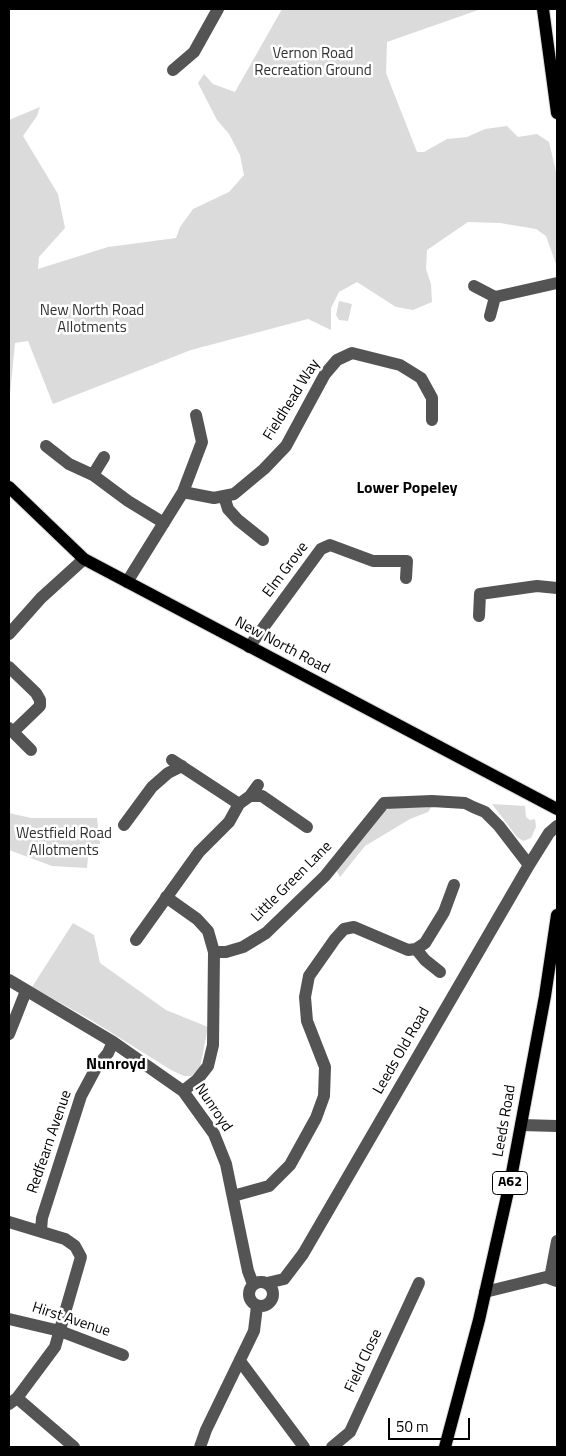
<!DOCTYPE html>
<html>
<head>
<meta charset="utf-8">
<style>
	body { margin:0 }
	#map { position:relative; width:566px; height:1456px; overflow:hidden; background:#fff; font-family:"Titillium Web",sans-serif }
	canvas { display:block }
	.frame { position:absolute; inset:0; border:10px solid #000; pointer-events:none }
	.scale { position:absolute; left:388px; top:1418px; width:82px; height:22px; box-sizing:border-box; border:2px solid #000; border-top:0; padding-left:6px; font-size:15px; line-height:18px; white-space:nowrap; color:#000; -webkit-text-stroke:4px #fff; paint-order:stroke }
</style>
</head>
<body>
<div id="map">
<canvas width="566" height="1456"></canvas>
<div class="frame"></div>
<div class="scale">50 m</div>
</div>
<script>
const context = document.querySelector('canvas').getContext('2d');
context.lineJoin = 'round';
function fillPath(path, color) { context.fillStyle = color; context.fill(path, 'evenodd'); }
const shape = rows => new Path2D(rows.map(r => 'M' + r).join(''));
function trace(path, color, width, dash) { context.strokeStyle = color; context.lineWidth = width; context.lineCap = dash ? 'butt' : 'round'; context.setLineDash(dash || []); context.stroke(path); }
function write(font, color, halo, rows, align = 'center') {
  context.font = font + ' "Titillium Web",sans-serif'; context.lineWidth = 5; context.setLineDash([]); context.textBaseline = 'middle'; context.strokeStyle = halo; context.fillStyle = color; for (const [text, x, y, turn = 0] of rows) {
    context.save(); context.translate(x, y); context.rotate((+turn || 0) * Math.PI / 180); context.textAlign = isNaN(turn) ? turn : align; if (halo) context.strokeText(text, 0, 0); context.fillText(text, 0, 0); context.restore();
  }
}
const green = shape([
	[282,9,481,9,387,42,386,73,417,152,424,152,447,139,467,137,485,129,507,126,518,137,537,134,549,142,557,176,557,267,546,236,536,229,500,223,468,222,427,250,426,269,431,284,432,302,413,310,396,307,357,282,339,292,331,308,331,330,308,319,191,350,53,404,28,341,15,343,9,405,9,120,40,107,37,116,23,136,58,194,65,228,39,257,38,269,108,247,176,238,180,227,193,209,229,192,244,175,240,155,229,134,217,120,198,83,204,74,213,84,235,92],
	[339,301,352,304,348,321,339,320,336,315],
	[492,804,525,806,526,817,530,820,535,819,536,827,531,838,523,841,517,837],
	[396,805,432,806,428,812,410,819,365,846,340,877,336,870,386,810],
	[9,813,31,818,97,818,100,844,89,844,87,868,52,866,9,850],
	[73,923,94,935,100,963,166,1010,208,1027,200,1068,192,1076,184,1076,171,1070,91,1020,32,987]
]);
const minor = shape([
	[173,70,194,52,218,9],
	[474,286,495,297,557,283],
	[490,316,495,297],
	[46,446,69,464,93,475,128,501,164,523],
	[93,475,104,457],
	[183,492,214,498,234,494,264,469,286,446,325,374,337,360,352,353,400,365,421,378,432,398,432,420],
	[224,496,228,509,238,520,263,540],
	[127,582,183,492,202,442,196,415],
	[479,616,480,594,537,586,557,588],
	[9,634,41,598,84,559],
	[249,647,321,549,330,545,373,561,407,561,406,578],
	[9,667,36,693,40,700,40,706,13,732,9,728],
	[13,732,31,750],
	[172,760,239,804],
	[250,796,262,796,307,827],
	[124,825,152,787,168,773,182,766],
	[166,897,197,919,208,931,214,952,213,1045,208,1066,197,1080,183,1091],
	[136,940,199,852,229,822,239,804,250,796,258,785],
	[416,949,425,960,440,972],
	[214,952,226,952,243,947,266,933,325,876,384,803,432,801,465,803,473,807,485,812,499,826,529,865],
	[9,980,113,1042,183,1091,214,1134,226,1164,248,1271,253,1284],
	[9,1034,26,991],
	[521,1125,557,1126],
	[233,1196,269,1186,290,1165,316,1118,324,1096,325,1067,307,1021,305,997,309,976,335,939,344,929,354,927,408,950,416,949,425,943,444,912,454,885],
	[9,1222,65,1239,75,1246,81,1257,55,1347,17,1398,9,1404],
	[41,1230,42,1218,81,1096,96,1068,108,1053,113,1042],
	[550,1278,557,1241],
	'249 1294a12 12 0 1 1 24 0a12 12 0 1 1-24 0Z',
	[267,1283,284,1279,303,1254,529,865,549,833,557,826],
	[485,1292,546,1277,557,1281],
	[9,1319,60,1331,123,1355],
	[240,1361,304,1447],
	[17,1398,74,1447],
	[200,1447,206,1430,254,1331,257,1306],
	[332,1447,350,1432,419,1283]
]);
const major = shape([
	[543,9,557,113],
	[9,487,84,559,557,809],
	[445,1447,479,1320,511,1178,545,996,557,915]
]);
const shields = [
	[510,1183,35]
];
const shieldNames = [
	["A62",510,1183]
];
const parkNames = [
	["Vernon Road",313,54],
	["Recreation Ground",313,71],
	["New North Road",92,311],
	["Allotments",92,328],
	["Westfield Road",64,834],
	["Allotments",64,851]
];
const streetNames = [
	["Fieldhead Way",292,400,-58],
	["Elm Grove",286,570,-53],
	["New North Road",282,646,28],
	["Little Green Lane",292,882,-45],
	["Leeds Old Road",402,1051,-60],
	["Nunroyd",213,1108,56],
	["Leeds Road",505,1121,-80],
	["Redfearn Avenue",50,1142,-71],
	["Hirst Avenue",71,1320,18],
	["Field Close",364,1361,-65]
];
const neighbourhoodNames = [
	["Lower Popeley",407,489],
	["Nunroyd",116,1065]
];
fillPath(green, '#dbdbdb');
trace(major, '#dbdbdb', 14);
trace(minor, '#545454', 12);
trace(major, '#000', 12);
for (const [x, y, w] of shields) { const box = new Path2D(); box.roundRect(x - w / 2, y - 11.5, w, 23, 4); context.fillStyle = '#fff'; context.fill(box); trace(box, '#000', 1); }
write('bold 14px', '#000', null, shieldNames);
write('15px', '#323232', '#fff', parkNames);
write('15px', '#000', '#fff', streetNames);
write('bold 16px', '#000', '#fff', neighbourhoodNames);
</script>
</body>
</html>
